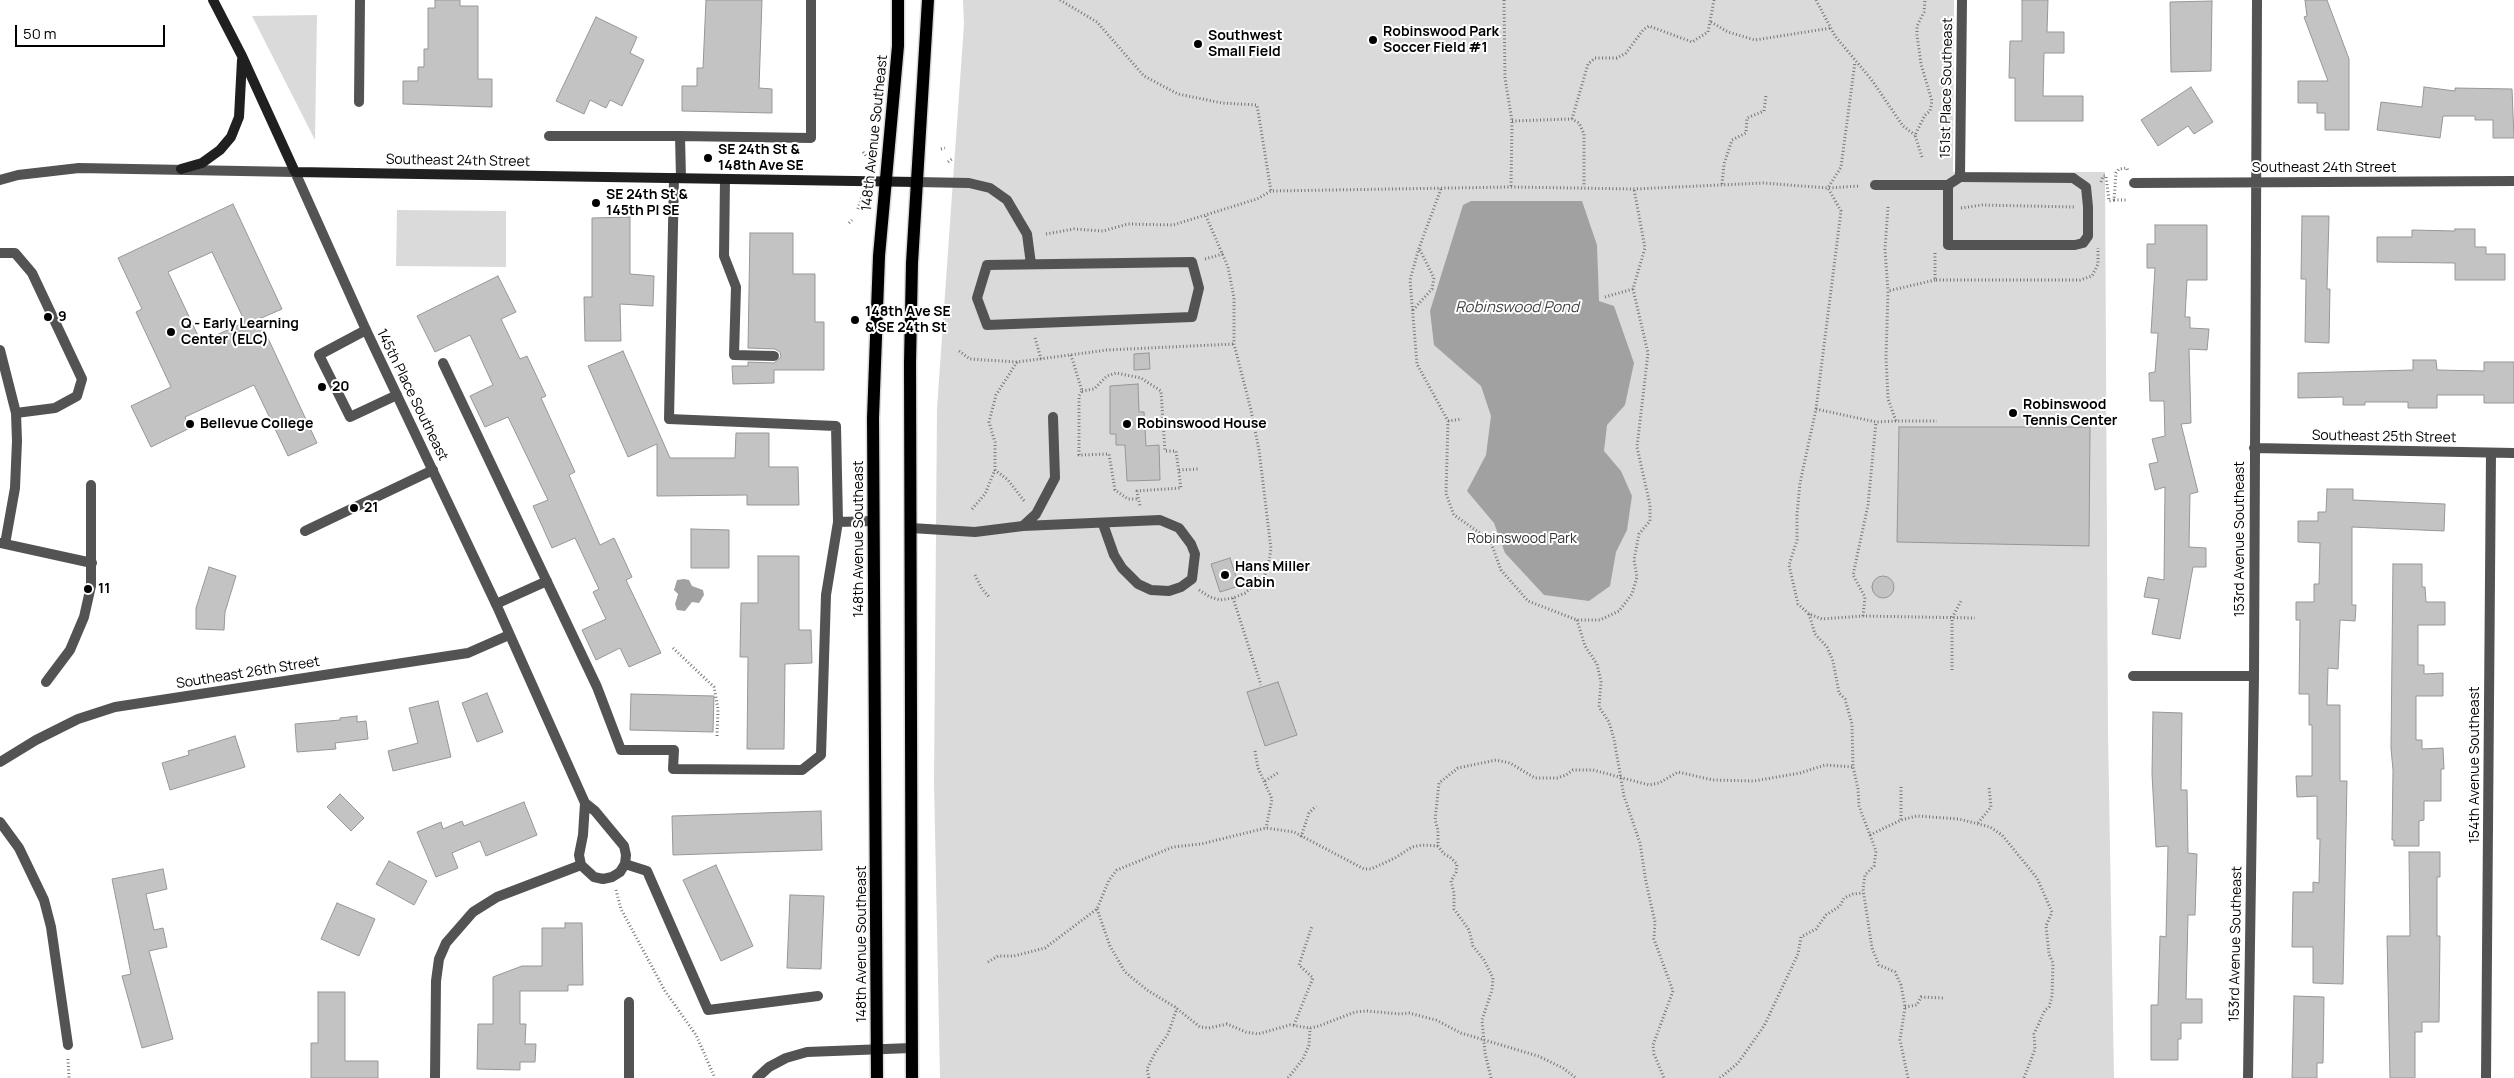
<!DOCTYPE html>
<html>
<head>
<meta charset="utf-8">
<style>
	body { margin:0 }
	#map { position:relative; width:2514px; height:1078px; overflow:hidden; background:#fff; font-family:Manrope,sans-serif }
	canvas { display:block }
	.scale { position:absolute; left:15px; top:25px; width:150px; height:22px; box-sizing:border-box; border:2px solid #000; border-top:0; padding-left:6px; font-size:15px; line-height:18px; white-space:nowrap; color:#000; -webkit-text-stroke:4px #fff; paint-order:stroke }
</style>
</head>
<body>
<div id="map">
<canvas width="2514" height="1078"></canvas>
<div class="scale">50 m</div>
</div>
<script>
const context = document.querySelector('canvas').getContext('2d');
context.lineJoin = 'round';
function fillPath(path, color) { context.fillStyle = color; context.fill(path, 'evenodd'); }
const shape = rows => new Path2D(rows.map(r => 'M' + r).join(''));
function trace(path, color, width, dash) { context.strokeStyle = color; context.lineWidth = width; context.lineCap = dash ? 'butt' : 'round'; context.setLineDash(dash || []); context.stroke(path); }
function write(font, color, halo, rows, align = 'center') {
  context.font = font + ' Manrope,sans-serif'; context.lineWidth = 4; context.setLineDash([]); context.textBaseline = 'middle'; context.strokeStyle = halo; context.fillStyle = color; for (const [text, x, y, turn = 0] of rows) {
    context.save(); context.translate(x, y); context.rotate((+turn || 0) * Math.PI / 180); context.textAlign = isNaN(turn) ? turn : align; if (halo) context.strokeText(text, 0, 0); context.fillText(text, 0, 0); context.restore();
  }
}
const green = shape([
	[963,0,1954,0,1953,172,2105,172,2108,732,2114,1078,940,1078,934,781,937,408,964,24],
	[317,15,315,140,252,16],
	[397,210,506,211,506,267,396,266]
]);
const water = shape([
	[1471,201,1582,201,1597,245,1599,301,1614,306,1634,363,1625,405,1607,425,1604,451,1621,471,1632,496,1627,530,1616,552,1610,586,1589,601,1544,595,1505,553,1494,523,1467,491,1486,455,1491,416,1481,386,1434,345,1430,311,1463,205],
	[684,579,689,580,692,586,703,590,704,595,699,603,692,602,685,611,677,610,675,604,678,594,674,590,677,580]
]);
const building = shape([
	[435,0,460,0,460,6,478,6,478,79,492,79,492,107,403,104,403,81,418,81,418,67,424,67,424,49,428,49,428,8,435,8,435,0],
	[706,0,762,0,759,88,772,89,772,113,682,111,682,86,697,86,697,68,703,68,706,0],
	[2022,0,2048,0,2047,32,2064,32,2064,53,2044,53,2043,96,2083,96,2083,121,2015,121,2015,78,2009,78,2010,41,2022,41,2022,0],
	[2305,0,2327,0,2349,59,2349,130,2325,130,2325,113,2317,113,2317,103,2298,103,2298,81,2328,81,2304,17,2307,16,2305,0],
	[2212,1,2211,71,2171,72,2170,2,2212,1],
	[596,17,637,37,630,53,644,60,622,106,610,100,606,108,590,100,584,114,556,101,596,17],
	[2191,87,2213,122,2194,134,2188,126,2158,146,2141,120,2191,87],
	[2424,87,2455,91,2455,88,2512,89,2514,138,2493,138,2493,120,2475,120,2475,116,2443,116,2440,138,2377,130,2381,102,2422,107,2424,87],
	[233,204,282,309,259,319,317,443,288,456,254,385,185,417,190,428,151,447,131,406,171,387,136,312,142,309,118,258,233,204],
	[212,252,245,322,201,342,168,272,212,252],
	[2302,216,2329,216,2327,289,2330,289,2329,343,2305,342,2306,279,2301,279,2302,216],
	[630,217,630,274,654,276,653,306,620,304,621,341,585,341,584,297,592,297,592,218,630,217],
	[2155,225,2207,225,2207,280,2187,280,2185,317,2190,317,2190,328,2209,329,2207,350,2189,349,2191,423,2181,424,2198,492,2190,494,2189,547,2206,548,2206,567,2193,567,2180,639,2152,634,2159,599,2144,597,2148,577,2164,580,2165,487,2155,490,2149,464,2158,462,2152,439,2165,436,2164,401,2150,401,2149,373,2155,372,2158,333,2151,333,2155,268,2147,268,2147,244,2155,244,2155,225],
	[2455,229,2475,229,2475,247,2486,247,2486,254,2505,254,2505,280,2455,280,2455,263,2377,262,2377,237,2412,237,2412,230,2455,231,2455,229],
	[750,233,793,233,793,274,815,274,815,322,824,322,824,370,774,370,774,383,733,384,732,366,748,366,748,362,774,363,781,357,780,352,775,349,748,348,750,233],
	[498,276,516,312,501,319,520,359,527,356,546,396,541,398,575,472,569,475,600,545,614,538,632,577,626,580,661,653,629,667,620,648,596,660,582,630,606,619,593,592,599,589,575,538,552,548,533,506,548,500,508,417,485,427,470,396,493,385,470,335,435,352,417,316,498,276],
	[623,351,670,458,735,458,736,433,769,433,769,467,798,467,799,505,747,505,747,495,657,496,657,444,628,457,588,366,623,351],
	[1149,353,1150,369,1134,370,1134,354,1149,353],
	[2413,360,2436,360,2437,370,2484,371,2484,362,2514,362,2514,403,2484,403,2484,395,2437,395,2437,408,2408,408,2408,402,2365,402,2365,405,2343,405,2343,397,2298,398,2298,373,2413,370,2413,360],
	[1138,384,1139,412,1144,412,1146,446,1159,445,1160,480,1127,481,1125,445,1116,445,1116,434,1110,434,1110,386,1138,384],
	[1899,427,2090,427,2089,546,1897,542,1899,427],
	[2327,489,2353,489,2353,500,2445,504,2444,531,2352,527,2352,605,2356,605,2355,621,2340,620,2338,669,2328,668,2327,705,2340,705,2340,781,2347,781,2343,984,2313,983,2313,947,2292,947,2293,892,2313,892,2313,882,2319,883,2320,839,2317,839,2317,796,2297,797,2296,776,2312,776,2312,725,2309,725,2309,694,2299,694,2300,620,2296,620,2296,602,2314,602,2314,584,2319,584,2320,543,2298,542,2298,521,2318,521,2318,512,2326,512,2327,489],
	[691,529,729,530,729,568,691,568,691,529],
	[758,556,799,556,799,630,811,630,812,663,785,664,784,749,747,749,748,657,740,657,741,603,758,603,758,556],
	[1230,558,1239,586,1220,592,1211,564,1230,558],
	[2393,564,2422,564,2422,587,2425,587,2426,602,2445,602,2445,625,2418,625,2418,665,2424,665,2424,674,2443,673,2443,696,2416,696,2416,740,2422,740,2422,749,2443,748,2444,769,2441,769,2441,801,2424,801,2424,820,2419,821,2419,846,2394,846,2394,840,2392,840,2393,770,2391,748,2393,564],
	[209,567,236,576,225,612,224,630,196,629,196,608,209,567],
	'1872 587a11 11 0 1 1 22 0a11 11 0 1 1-22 0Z',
	[1278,682,1297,735,1265,746,1247,692,1278,682],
	[487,693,503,732,477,742,462,703,487,693],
	[631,694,714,696,713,732,630,730,631,694],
	[438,701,451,757,393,771,388,751,418,743,409,708,438,701],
	[2153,712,2182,713,2181,790,2187,790,2188,853,2197,854,2195,915,2188,915,2186,999,2202,999,2202,1023,2181,1023,2181,1039,2178,1039,2178,1060,2151,1060,2151,1005,2158,1005,2160,936,2166,937,2168,846,2156,847,2152,774,2153,712],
	[357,716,357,722,366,721,368,739,335,743,336,749,297,752,295,724,340,720,340,718,357,716],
	[235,736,245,767,170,790,162,763,189,755,188,751,235,736],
	[340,794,364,818,351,831,327,807,340,794],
	[524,802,537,835,486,856,480,841,452,853,458,868,436,877,417,832,441,822,443,829,462,821,464,826,524,802],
	[821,811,822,850,673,855,672,816,821,811],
	[2409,852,2440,852,2440,877,2437,877,2437,936,2440,936,2439,1022,2422,1022,2422,1032,2415,1032,2415,1078,2390,1078,2387,936,2410,936,2409,852],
	[389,861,427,881,414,905,376,884,389,861],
	[716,865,753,946,721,961,683,880,716,865],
	[163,869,167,889,146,894,154,930,163,928,167,947,149,951,173,1039,142,1048,122,976,131,974,112,879,163,869],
	[790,895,824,896,821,969,787,968,790,895],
	[337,903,375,919,359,956,321,939,337,903],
	[565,923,582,923,583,985,568,985,568,991,520,991,520,1024,526,1024,525,1044,536,1044,535,1062,520,1062,520,1070,477,1069,478,1024,493,1024,493,977,522,966,542,966,542,928,565,928,565,923],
	[318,992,345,992,345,1061,378,1061,378,1078,311,1078,311,1043,318,1043,318,992],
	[2294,996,2324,997,2323,1063,2317,1063,2317,1078,2292,1078,2294,996]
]);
const path = shape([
	[1060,0,1097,22,1144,76,1178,94,1222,103,1257,105,1271,191],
	[1504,0,1505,78,1512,121,1511,187],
	[1816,0,1835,36,1871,79,1903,126,1915,135],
	[1711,22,1728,32,1755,40,1831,28],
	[1572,119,1588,64,1595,58,1617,58,1626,53,1643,30,1649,26,1692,42,1708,32,1714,0],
	[1512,121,1572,119,1579,123,1584,134,1584,187],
	[941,149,945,148],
	[863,152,866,156],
	[1922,157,1915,135,1925,115,1930,111,1932,101,1921,64,1917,35,1917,26,1924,12,1925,0],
	[948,162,952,159],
	[2101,182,2103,176,2106,176,2109,201,2114,200,2116,173,2119,169,2127,168,2128,171],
	[1722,184,1724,164,1732,140,1746,133,1747,118,1764,111,1766,95],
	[1441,189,1419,248,1410,280,1417,364,1448,421,1446,494,1454,515,1490,540,1501,570,1528,601,1577,620,1600,620,1619,611,1632,594,1637,577,1634,560,1639,534,1650,521,1650,505,1637,447,1648,353,1633,289,1645,248,1634,189],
	[2114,200,2126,200],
	[1888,207,1885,249,1888,291],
	[1961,208,1982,205,2074,207],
	[858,209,862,196],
	[849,223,852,220],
	[1046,234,1074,229,1103,231,1128,224,1173,225,1257,199,1271,191,1511,187,1634,189,1763,183,1828,188,1860,186],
	[1935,253,1935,280,2080,280,2092,276,2098,264,2098,248],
	[1205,259,1223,254],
	[1935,280,1888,291,1886,357,1888,399,1896,421,1937,421],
	[1605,297,1633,289],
	[1413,310,1432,289,1434,278,1419,248],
	[1035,338,1041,359],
	[959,351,970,359,1017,362,1107,350,1234,344],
	[1071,355,1082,391,1079,396,1079,455,1109,454,1115,490,1128,499,1138,499],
	[1017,362,996,395,989,422,995,442,995,470,1008,480,1025,502],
	[1082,391,1094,389,1107,376,1116,373,1141,378,1161,391,1165,451,1176,451,1181,488,1137,491,1140,506],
	[1816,409,1841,211,1828,188,1841,167,1855,62],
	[1448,421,1462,419],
	[1896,421,1876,422,1816,409,1800,483,1797,515,1797,540,1789,565,1798,604,1809,614,1822,619,1863,616,1975,618],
	[1179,470,1198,469],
	[972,509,985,494,995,470],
	[975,575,982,589,990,598],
	[1199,590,1210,597,1220,600,1233,598,1245,593,1264,577,1268,567,1271,549,1259,450,1251,410,1234,344,1234,298,1228,267,1206,216],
	[1233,598,1261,685],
	[1809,614,1815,634,1827,647,1833,661,1839,693,1845,699,1852,724,1853,767,1858,789,1859,806,1876,851,1874,866,1865,875,1863,889,1872,948,1879,965,1895,972,1901,985,1905,1007,1900,1040,1908,1078],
	[1863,616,1865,597,1853,575,1868,505,1876,422],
	[1577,620,1585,646,1597,664,1601,682,1599,707,1609,722,1614,739,1624,796,1640,843,1646,882,1655,922,1654,939,1673,991,1653,1045,1654,1054,1664,1078],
	[673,648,714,687,718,709,717,737],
	[1952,670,1952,618,1962,599],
	[1255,751,1258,768,1272,799,1266,828],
	[1265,781,1279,772],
	[1901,787,1901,820],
	[1978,823,1991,807,1989,787],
	[1870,835,1901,820,1917,816,1959,819,1990,827,2002,835,2037,878,2052,912,2046,926,2049,954,2053,963,2052,996,2049,1007,2045,1010,2034,1034,2035,1049,2024,1078],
	[1301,837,1309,813,1316,806],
	[616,890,621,909,665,991,696,1035,715,1078],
	[1097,909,1110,946,1125,972,1147,990,1175,1007,1200,1027,1209,1028,1227,1024,1246,1032,1258,1034,1290,1025,1310,1028,1319,1026,1355,1012,1367,1011,1400,1014,1409,1013,1436,1020,1461,1033,1538,1056,1563,1068,1576,1078],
	[988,962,998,956,1014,956,1045,948,1097,909,1109,880,1117,870,1173,847,1201,844,1266,828,1294,832,1364,869,1371,869,1395,858,1412,847,1422,845,1438,846],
	[1905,1007,1917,1005,1921,997,1944,998],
	[1294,1025,1313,978,1299,965,1312,926],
	[68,1059,69,1078],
	[1149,1078,1147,1069,1155,1053,1168,1034,1177,1008],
	[1288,1078,1303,1059,1309,1045,1310,1028],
	[1491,1078,1485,1053,1482,1020,1492,990,1493,978,1484,960,1473,946,1469,930,1454,909,1454,893,1451,881,1456,872,1457,864,1450,857,1444,854,1438,846,1438,830,1435,820,1439,783,1458,768,1496,760,1510,763,1535,778,1557,778,1566,775,1573,770,1593,770,1649,785,1659,783,1678,772,1713,780,1754,781,1800,773,1825,765,1853,767],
	[1720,1078,1738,1063,1764,1026,1798,954,1801,937,1816,929,1826,915,1840,906,1844,898,1853,894,1863,893]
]);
const lane = shape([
	[359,102,360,0],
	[549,136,680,136,681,178],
	[680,136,811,138,811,0],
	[725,179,724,256,736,287,734,355,774,356],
	[916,182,969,183,990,188,1007,200,1027,234,1031,264],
	[1875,185,1948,185,1960,177],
	[1948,185,1948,245,2075,245,2083,243,2088,236,2088,207,2086,187,2073,178],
	[0,253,15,253,32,273,82,379,77,396,55,408,16,413],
	[1192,262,1199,288,1192,317,987,325,977,298,987,265,1192,262],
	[366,330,319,355,350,417,397,395],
	[0,350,16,413,17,441,15,488,5,544],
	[443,363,597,687,621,750,674,750,673,769,802,770,821,755,826,595,838,522,836,426,669,419,674,178],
	[838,522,874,521],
	[1023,526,1036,514,1055,478,1053,417],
	[911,528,975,532,1023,526,1160,520,1179,528,1191,544,1195,554,1192,579,1181,587,1169,591,1151,590,1138,584,1122,568,1114,555,1103,524],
	[305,531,433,470],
	[0,543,92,563],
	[496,604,547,581],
	[46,682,70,650,84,617,91,586,91,485],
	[625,864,647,871,708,1010,818,996],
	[629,1002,629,1078]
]);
const street = shape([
	[1962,0,1960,177,2073,178],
	[0,180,18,175,79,168,295,172,366,330,496,604,585,803,595,811,624,846,626,855,625,864,620,872,612,877,603,879,594,877,581,865,579,855,583,835,585,803],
	[2134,183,2514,181],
	[2254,448,2514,453],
	[2133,676,2254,676],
	[0,762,36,740,78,719,115,707,468,653,509,635],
	[0,822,19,848,44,900,51,927,68,1045],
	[435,1078,436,981,439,959,446,943,473,912,497,897,581,865],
	[757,1078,769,1067,786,1058,807,1052,911,1048],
	[2248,1078,2254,676,2257,0],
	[2486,1078,2491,453]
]);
const secondary = shape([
	[213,0,242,56,295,172,916,182],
	[181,169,202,163,220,150,231,137,239,117,242,60]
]);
const primary = shape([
	[877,1078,873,418,879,256,898,46,898,0],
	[912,1078,910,363,912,263,928,0]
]);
const markers = [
	[1373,40,5,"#000"],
	[1198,44,5,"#000"],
	[708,158,5,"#000"],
	[596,203,5,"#000"],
	[48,317,5,"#000"],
	[855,320,5,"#000"],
	[171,332,5,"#000"],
	[322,387,5,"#000"],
	[2013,413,5,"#000"],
	[190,424,5,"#000"],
	[1127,424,5,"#000"],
	[354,508,5,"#000"],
	[1225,575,5,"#000"],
	[88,589,5,"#000"]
];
const poiNames = [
	["Robinswood Park",1383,32],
	["Soccer Field #1",1383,48],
	["Southwest",1208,36],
	["Small Field",1208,52],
	["SE 24th St &",718,150],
	["148th Ave SE",718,166],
	["SE 24th St &",606,195],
	["145th Pl SE",606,211],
	["148th Ave SE",865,312],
	["& SE 24th St",865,328],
	["9",58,317],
	["Q - Early Learning",181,324],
	["Center (ELC)",181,340],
	["20",332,387],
	["Robinswood",2023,405],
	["Tennis Center",2023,421],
	["Bellevue College",200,424],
	["Robinswood House",1137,424],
	["21",364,508],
	["Hans Miller",1235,567],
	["Cabin",1235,583],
	["11",98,589]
];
const streetNames = [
	["151st Place Southeast",1947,88,-89],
	["148th Avenue Southeast",875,133,-84],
	["Southeast 24th Street",458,161,1],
	["Southeast 24th Street",2324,168],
	["145th Place Southeast",412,395,64],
	["Southeast 25th Street",2384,437,1],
	["148th Avenue Southeast",859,539,-90],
	["153rd Avenue Southeast",2240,539,-90],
	["Southeast 26th Street",248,673,-9],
	["154th Avenue Southeast",2475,765,-90],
	["148th Avenue Southeast",862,944,-90],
	["153rd Avenue Southeast",2236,944,-89]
];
const parkNames = [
	["Robinswood Park",1522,539]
];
const waterNames = [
	["Robinswood Pond",1517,308]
];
fillPath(green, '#dadada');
fillPath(water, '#a1a1a1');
fillPath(building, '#c3c3c3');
trace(building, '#979797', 1);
trace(primary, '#dbdbdb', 15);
trace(path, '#757575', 3, [1, 2.5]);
trace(lane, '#535353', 10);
trace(street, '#535353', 10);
trace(secondary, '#202020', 10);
trace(primary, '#000', 12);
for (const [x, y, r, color] of markers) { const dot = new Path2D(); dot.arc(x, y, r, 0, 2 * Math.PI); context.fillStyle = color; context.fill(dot); trace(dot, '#fff', 2); }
write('bold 14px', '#000', '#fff', poiNames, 'left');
write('14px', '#000', '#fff', streetNames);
write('14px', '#313131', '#fff', parkNames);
write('italic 15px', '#424242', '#fff', waterNames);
</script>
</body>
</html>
